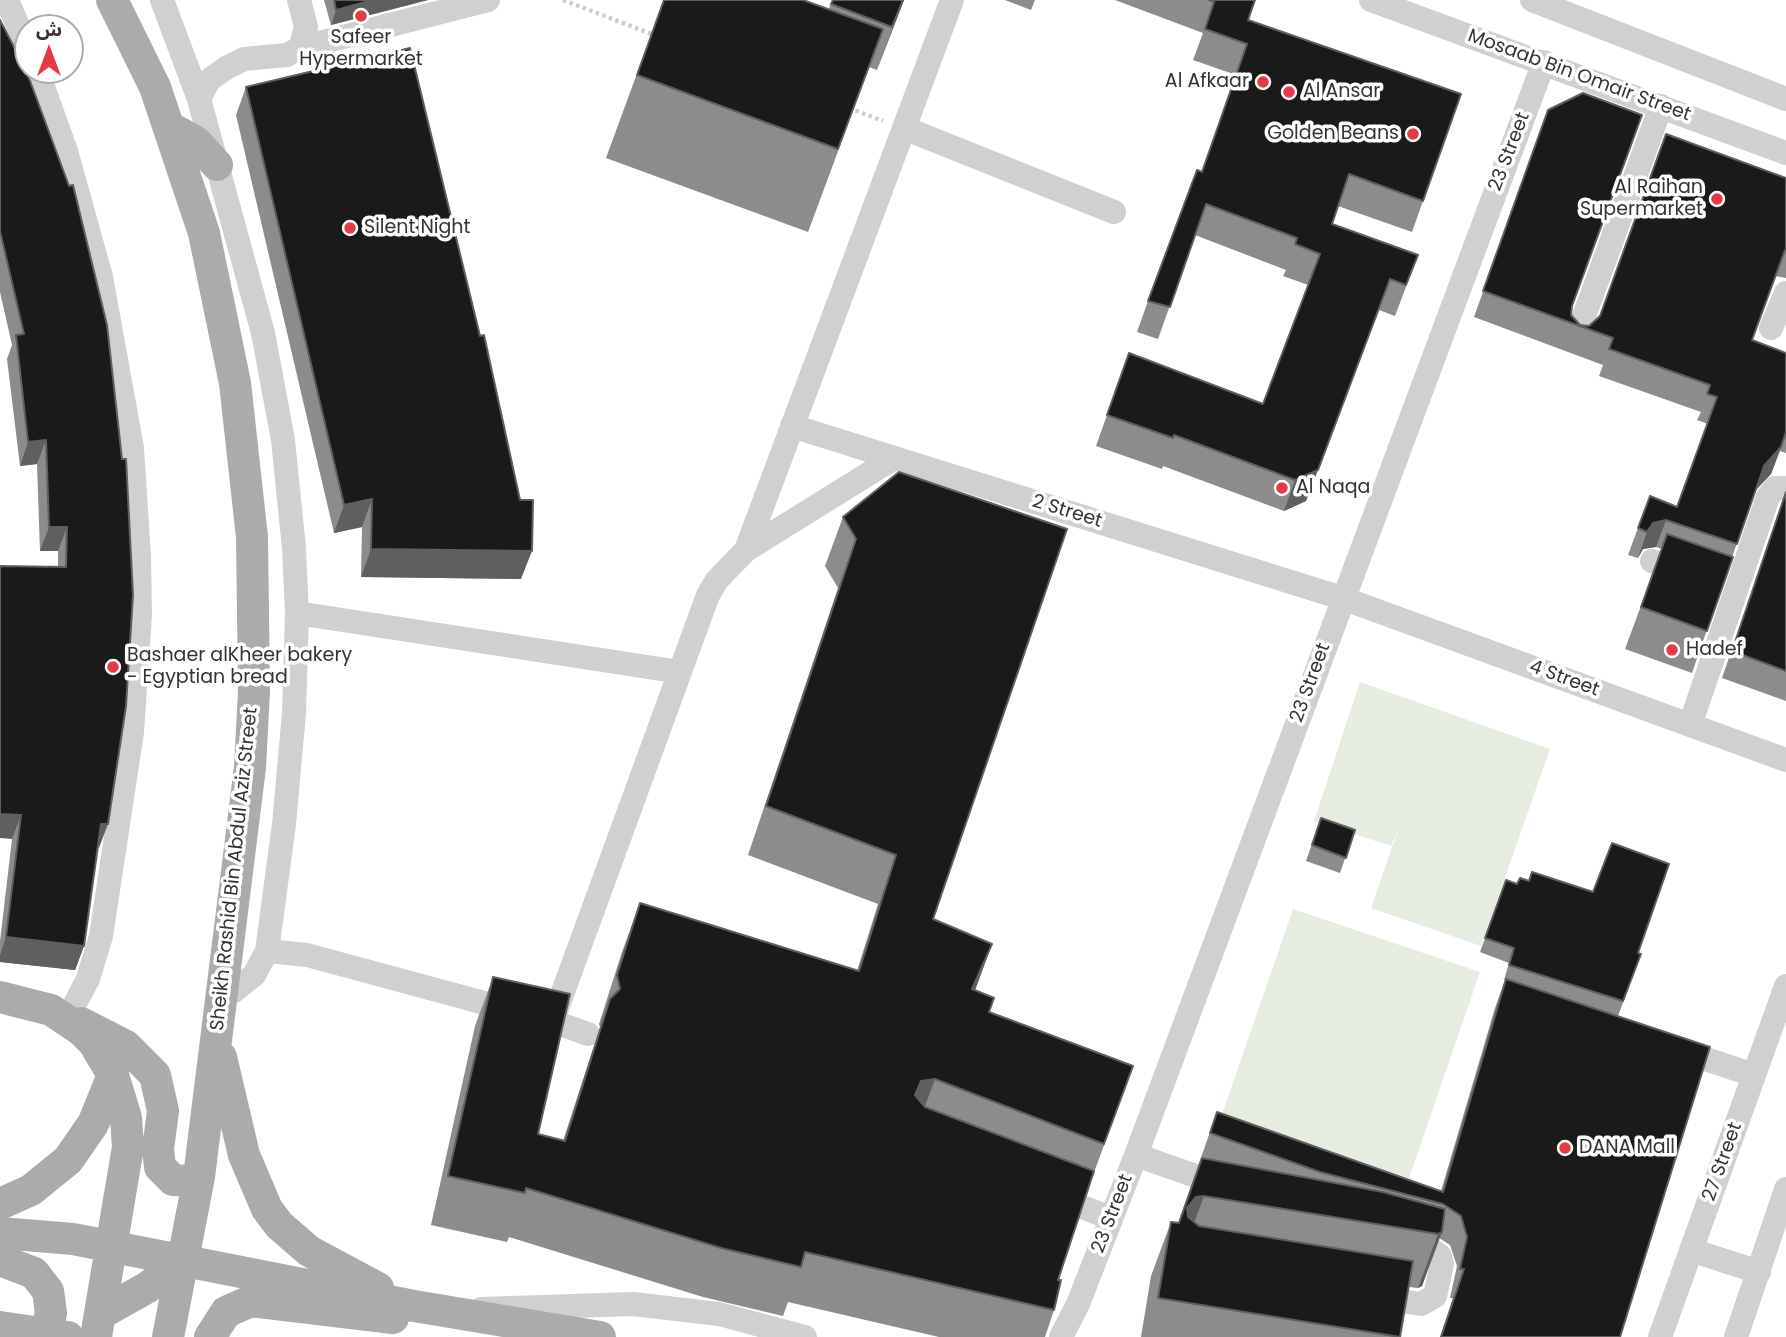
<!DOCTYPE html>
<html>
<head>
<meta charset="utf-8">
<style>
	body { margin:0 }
	#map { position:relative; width:1786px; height:1337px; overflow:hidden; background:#fff; font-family:Poppins,"Noto Sans Arabic",sans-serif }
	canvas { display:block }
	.north { position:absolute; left:14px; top:14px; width:70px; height:70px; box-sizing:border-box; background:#fff; border:2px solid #adadad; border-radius:50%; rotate:0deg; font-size:19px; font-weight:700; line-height:28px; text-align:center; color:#333 }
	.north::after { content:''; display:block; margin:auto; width:24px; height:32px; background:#e63946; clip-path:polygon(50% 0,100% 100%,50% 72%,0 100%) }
</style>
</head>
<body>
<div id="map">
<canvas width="1786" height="1337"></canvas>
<div class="north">ش</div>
</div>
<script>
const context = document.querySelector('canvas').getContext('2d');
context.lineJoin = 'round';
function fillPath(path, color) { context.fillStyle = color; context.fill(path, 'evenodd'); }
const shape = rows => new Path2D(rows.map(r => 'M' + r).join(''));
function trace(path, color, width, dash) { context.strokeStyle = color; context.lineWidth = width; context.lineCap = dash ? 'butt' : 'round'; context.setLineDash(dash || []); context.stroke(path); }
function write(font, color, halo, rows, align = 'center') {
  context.font = font + ' Poppins,sans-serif'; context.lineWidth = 7; context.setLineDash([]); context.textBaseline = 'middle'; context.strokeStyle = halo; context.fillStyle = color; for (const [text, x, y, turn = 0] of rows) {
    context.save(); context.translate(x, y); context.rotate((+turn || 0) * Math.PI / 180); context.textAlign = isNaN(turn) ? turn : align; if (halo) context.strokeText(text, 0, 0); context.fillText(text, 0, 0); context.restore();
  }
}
const green = shape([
	[1360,682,1550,749,1481,946,1371,908,1399,827,1391,846,1314,821],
	[1293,909,1480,972,1405,1190,1218,1126]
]);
const path = shape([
	[563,0,657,36],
	[849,108,883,121]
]);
const minor = shape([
	[7,0,28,49],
	[162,0,199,99,263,333,283,440,294,548,297,613,294,713,284,824,267,951,254,975,234,991,222,996],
	[1371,0,1786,153],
	[1532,0,1786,99],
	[300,48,488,0],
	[37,70,66,151,101,277,132,448,139,557,140,615,132,732,101,936,88,979,67,1019],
	[199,99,209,80,226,68,244,59,287,55,300,48,306,27,299,0],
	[904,128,1114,212],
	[1771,328,1786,293],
	[1576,338,1661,106],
	[792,426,1342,598,1786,760],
	[746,550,952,0],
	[1652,561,1689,574],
	[297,613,680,672],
	[1690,725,1768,497,1775,488,1786,488],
	[267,951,307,955,514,1011],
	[552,1022,708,595,717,580,746,550,894,458],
	[554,1022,588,1034],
	[1675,1049,1754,1075],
	[1136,1155,1227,1187],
	[1053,1196,1111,1218],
	[1691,1250,1759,1272],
	[1375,1297,1421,1304,1435,1296,1442,1264,1440,1256,1429,1248,1403,1241],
	[481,1309,633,1304,719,1314,805,1337],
	[1061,1337,1078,1304,1136,1155,1544,62],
	[1660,1337,1786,986],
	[1736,1337,1786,1189]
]);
const major = shape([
	[112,0,155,87,204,233,235,383,252,537,254,691,250,767,199,1177,168,1337],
	[169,127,196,142,217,165],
	[0,997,51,1010,81,1030,94,1043,113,1075,126,1118,128,1147,96,1337],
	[81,1023,126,1046,155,1075,163,1111,158,1149,160,1167,173,1180,192,1181,199,1177],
	[221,1057,244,1155,267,1209,279,1225,309,1251,378,1288],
	[0,1204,31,1190,68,1160,93,1124,113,1075],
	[0,1233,73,1239,414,1306,600,1337],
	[0,1260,34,1273,48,1291,51,1313,45,1337],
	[100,1314,148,1287,182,1260],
	[0,1327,68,1337],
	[210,1337,226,1312,251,1301,393,1318]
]);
const wall = shape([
	[324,0,428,0,331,25],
	[664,0,829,9,832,0,904,0,877,70,869,67,808,232,606,158],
	[1005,0,1035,0,1031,10],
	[1115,0,1255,0,1248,20,1461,94,1412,232,1338,206,1332,224,1418,255,1395,316,1379,310,1306,501,1284,511,1163,466,1162,469,1096,446,1129,353,1263,404,1308,285,1283,276,1286,270,1195,235,1158,339,1137,332,1148,301,1202,172,1236,75,1193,60,1203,33],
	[0,20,26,70,99,848,97,848,84,946,75,970,0,962,0,941,12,839,58,567,58,551,40,551,37,464,20,466,7,359,12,345,0,292],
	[246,87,521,579,361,577,362,527,334,533,236,115],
	[1548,110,1572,306,1571,315,1580,325,1589,326,1786,178,1786,278,1775,276,1752,340,1786,353,1786,453,1780,451,1771,474,1755,491,1692,673,1625,649,1662,549,1656,547,1643,549,1638,558,1628,555,1638,528,1677,507,1708,424,1697,420,1701,412,1599,376,1603,365,1474,317],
	[899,472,933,919,992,944,975,990,989,1012,1133,1066,1092,1178,1058,1280,1054,1310,1045,1337,939,1337,788,1302,783,1316,703,1297,509,1237,507,1242,431,1225,475,1026,493,977,538,1134,563,1141,600,1027,599,1024,622,952,640,903,857,971,878,904,748,855,838,588,825,566,843,517],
	[1786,492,1786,701,1722,678],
	[1321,818,1355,830,1340,873,1306,861],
	[1506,880,1641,954,1618,1016,1620,1337,1440,1337,1453,1298,1450,1298,1457,1266,1450,1245,1439,1238,1422,1286,1418,1288,1409,1287,1400,1337,1141,1337,1151,1276,1171,1222,1178,1223,1217,1112,1441,1191,1495,1008,1505,980,1504,980,1509,963,1480,952]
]);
const shadedWall = shape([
	[373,0,428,0,331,25,336,10],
	[903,0,904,0,877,70],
	[883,29,852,112,808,232],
	[1379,310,1306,501,1284,511,1295,480],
	[46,440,37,464,20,466,28,442],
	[1781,447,1771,474,1754,492,1764,466],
	[372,499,362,527,334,533,344,505],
	[1666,520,1656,547,1643,549,1638,558,1647,532,1653,523],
	[49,527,67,527,58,551,40,551],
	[371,549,532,551,521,579,361,577],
	[0,814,21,815,12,839,0,838],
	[101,824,108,824,99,848,92,848],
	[6,937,84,946,75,970,0,962,0,955],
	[992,944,974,993,972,989],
	[935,1079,917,1128,915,1095,921,1081],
	[1204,1196,1184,1250,1187,1208,1196,1197],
	[1442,1232,1422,1286,1418,1288,1438,1234]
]);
const building = shape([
	[334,0,373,0,336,10,334,0],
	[664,0,803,0,883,29,838,149,637,75,664,0],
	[833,0,903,0,892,27,831,4,833,0],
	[1209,0,1255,0,1248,20,1461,94,1423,201,1349,174,1332,224,1418,255,1406,285,1390,279,1318,470,1295,480,1174,435,1173,438,1107,415,1129,353,1263,404,1320,254,1295,244,1297,238,1206,204,1170,307,1148,301,1197,170,1202,172,1247,44,1205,29,1214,2,1209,0],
	[0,20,26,70,69,186,73,185,107,325,122,459,126,459,133,595,126,706,108,824,101,824,84,946,6,937,21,815,0,814,0,566,66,567,67,527,49,527,46,440,28,442,16,335,24,334,0,231,0,20],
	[410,48,480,336,484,335,520,500,533,500,532,551,371,549,372,499,344,505,246,87,410,48],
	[1583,93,1642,115,1572,306,1571,315,1580,325,1589,326,1600,316,1666,134,1786,178,1786,250,1785,250,1752,340,1786,353,1786,432,1781,447,1764,466,1737,544,1666,520,1653,523,1647,532,1638,528,1650,496,1677,507,1717,397,1707,394,1710,385,1609,349,1613,338,1483,291,1548,110,1583,93],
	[899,472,1067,529,933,919,992,944,972,989,994,998,989,1012,1133,1066,1104,1144,935,1079,921,1081,915,1095,925,1107,1094,1171,1058,1280,1061,1280,1054,1310,805,1252,801,1267,721,1248,526,1188,525,1193,448,1176,493,977,570,994,538,1134,565,1141,610,999,620,989,617,975,640,903,859,971,896,855,766,806,856,539,843,517,899,472],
	[1786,492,1786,671,1732,651,1786,492],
	[1667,534,1733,557,1707,631,1641,607,1667,534],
	[1321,818,1355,830,1346,858,1312,845,1321,818],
	[1612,843,1669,864,1638,953,1641,954,1623,1001,1509,965,1514,948,1485,938,1506,880,1517,884,1520,878,1529,881,1532,872,1593,892,1612,843],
	[1506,979,1710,1047,1620,1337,1441,1337,1464,1269,1460,1269,1467,1237,1461,1216,1443,1204,1320,1172,1210,1133,1217,1112,1443,1192,1506,979],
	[1202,1158,1383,1192,1445,1209,1442,1232,1438,1234,1204,1196,1196,1197,1187,1208,1188,1217,1199,1226,1413,1261,1400,1337,1158,1298,1171,1222,1179,1223,1202,1158]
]);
const markers = [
	[361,16,7,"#e63946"],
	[1263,82,7,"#e63946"],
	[1289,92,7,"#e63946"],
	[1413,134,7,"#e63946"],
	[1717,199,7,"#e63946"],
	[350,228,7,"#e63946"],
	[1282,488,7,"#e63946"],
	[1672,650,7,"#e63946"],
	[113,667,7,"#e63946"],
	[1565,1148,7,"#e63946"]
];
const poiNames = [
	["Safeer",361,38,"center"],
	["Hypermarket",361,60,"center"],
	["Al Afkaar",1249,82,"right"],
	["Al Ansar",1303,92],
	["Golden Beans",1399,134,"right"],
	["Al Raihan",1703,188,"right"],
	["Supermarket",1703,210,"right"],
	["Silent Night",364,228],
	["Al Naqa",1296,488],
	["Hadef",1686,650],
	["Bashaer alKheer bakery",127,656],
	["- Egyptian bread",127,678],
	["DANA Mall",1579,1148]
];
const streetNames = [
	["Mosaab Bin Omair Street",1579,76,20],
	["23 Street",1510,152,-69],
	["2 Street",1067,512,17],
	["4 Street",1564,679,20],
	["23 Street",1311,683,-70],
	["Sheikh Rashid Bin Abdul Aziz Street",235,869,-84],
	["27 Street",1723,1162,-70],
	["23 Street",1113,1214,-69]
];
fillPath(green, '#e6ecdf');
trace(path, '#cdcdcd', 4.5, [3.5, 3.5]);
trace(minor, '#d0d0d0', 24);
trace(major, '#ababab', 32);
fillPath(wall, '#8c8c8c');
fillPath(shadedWall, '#5f5f5f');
fillPath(building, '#1a1a1a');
trace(building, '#5f5f5f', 2);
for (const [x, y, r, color] of markers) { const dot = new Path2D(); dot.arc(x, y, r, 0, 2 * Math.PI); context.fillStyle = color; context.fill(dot); trace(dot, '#fff', 2.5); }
write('19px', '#333', '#fff', poiNames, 'left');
write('19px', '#333', '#fff', streetNames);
</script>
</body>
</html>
